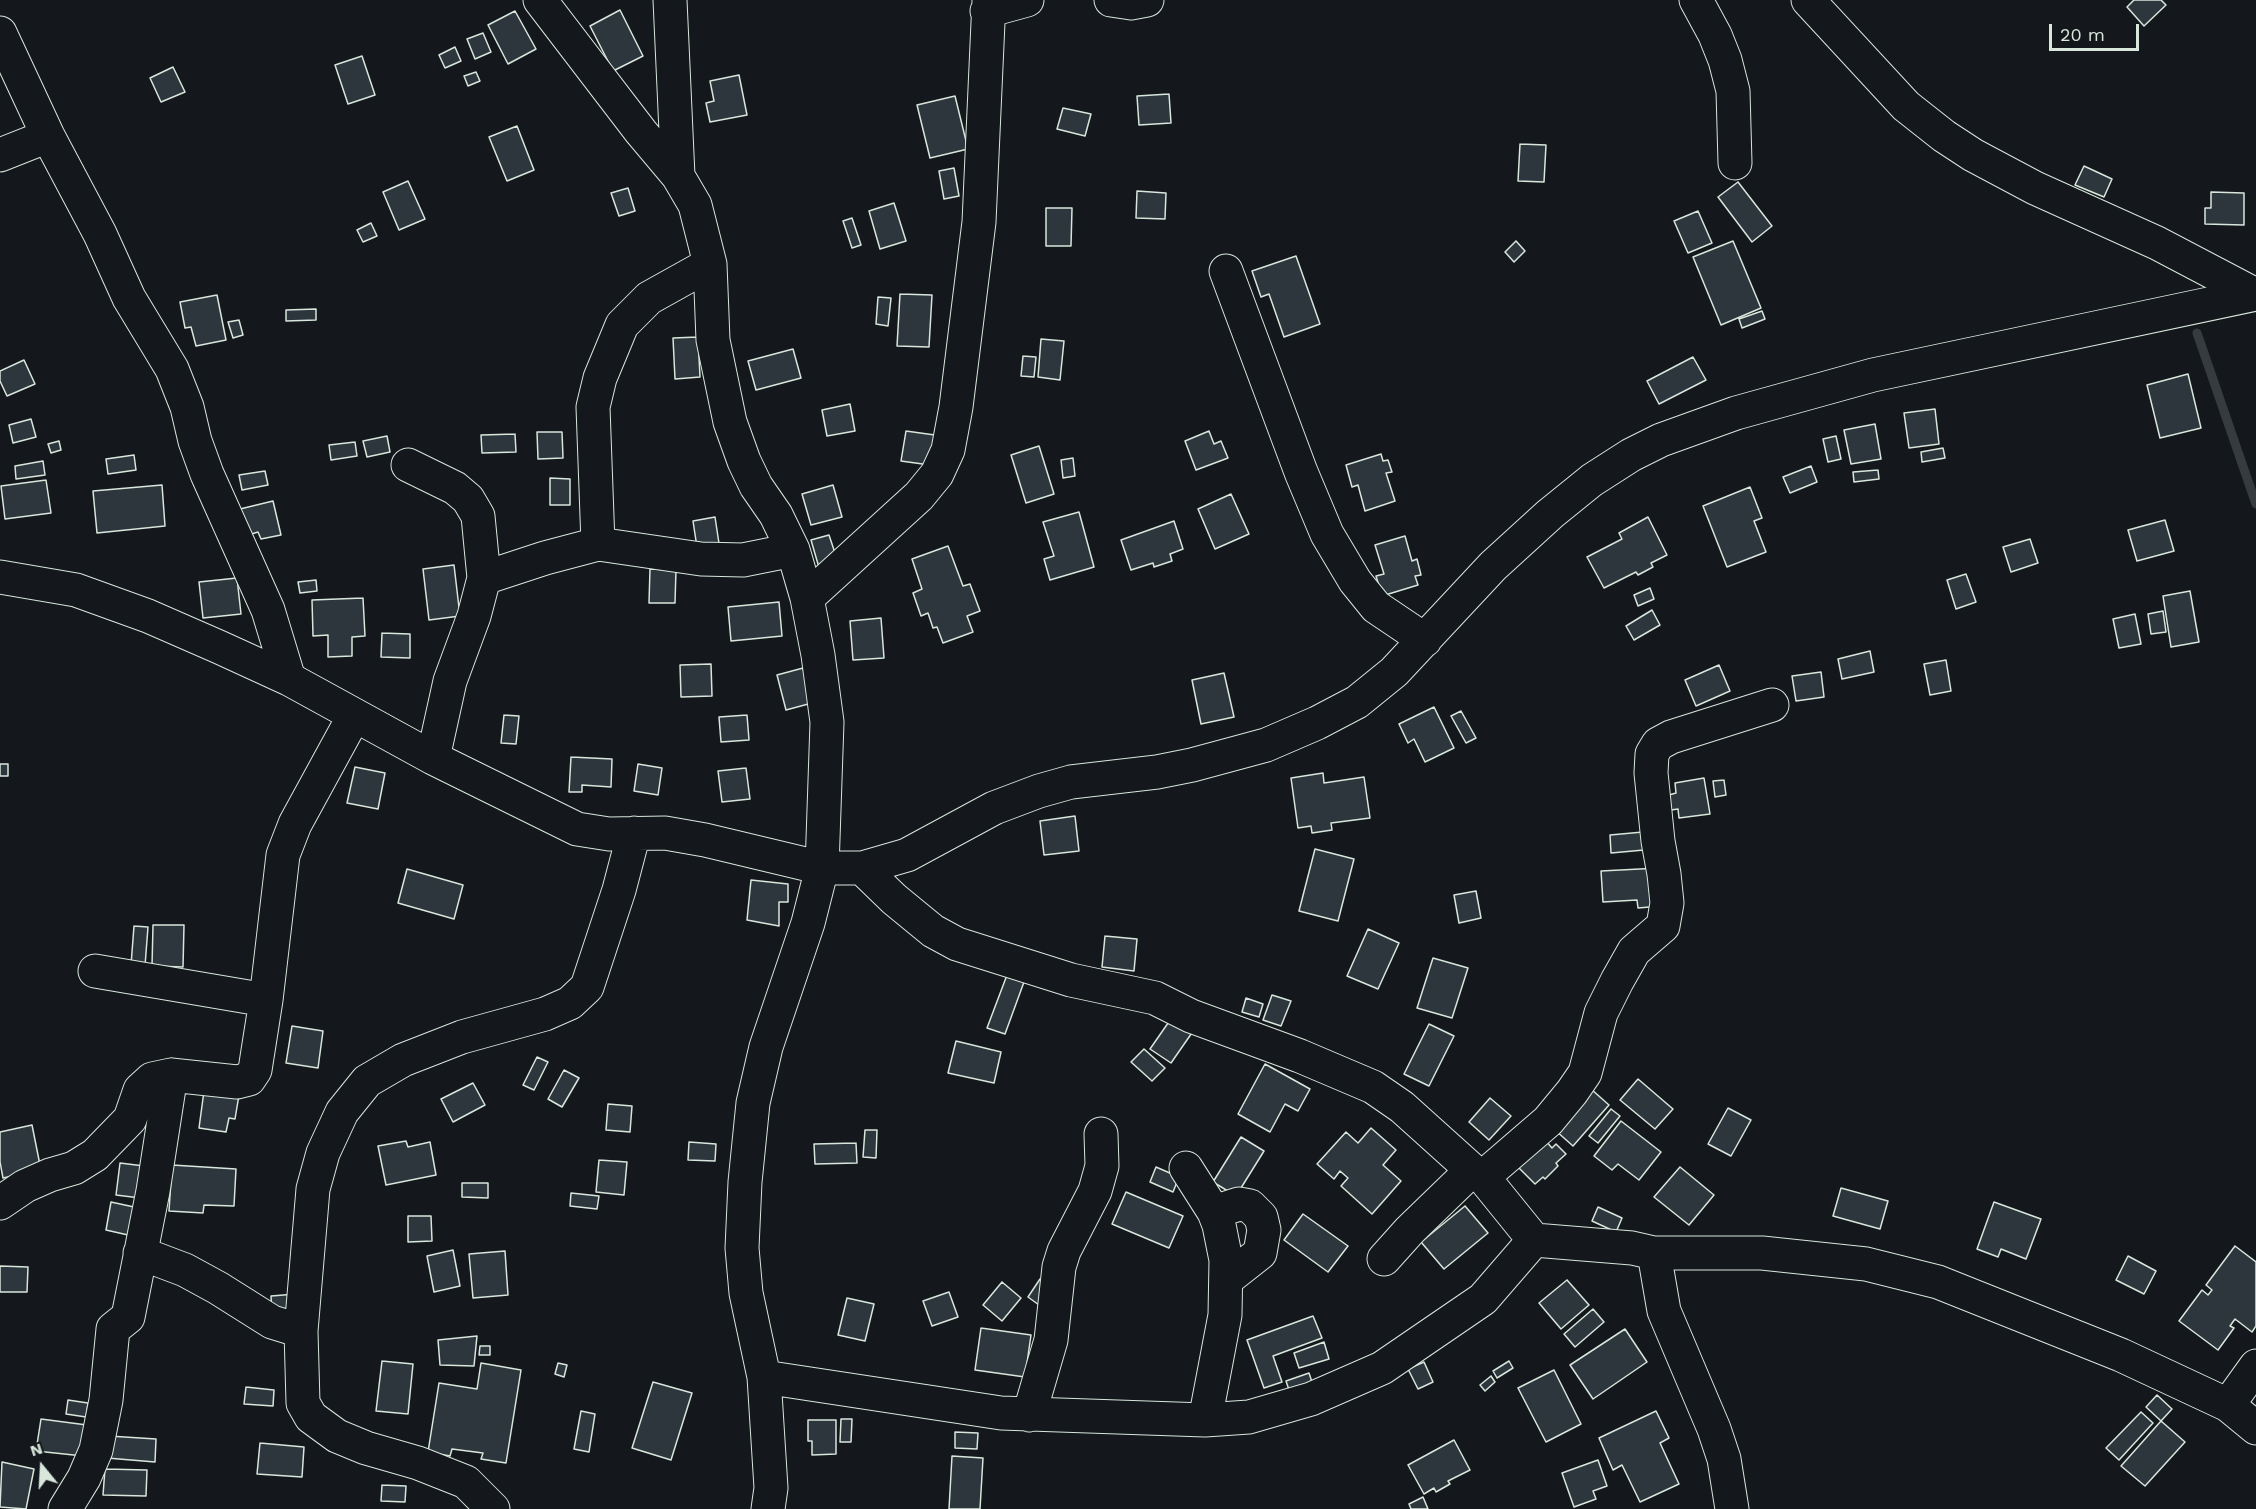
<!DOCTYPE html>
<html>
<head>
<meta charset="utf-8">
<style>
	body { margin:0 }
	#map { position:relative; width:2256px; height:1509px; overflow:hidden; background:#14181c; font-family:"Work Sans",sans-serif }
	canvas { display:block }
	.north { position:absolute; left:12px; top:1437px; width:60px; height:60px; -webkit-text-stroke:4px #14181c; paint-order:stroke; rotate:342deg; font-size:16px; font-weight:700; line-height:24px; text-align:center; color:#d8e6dc }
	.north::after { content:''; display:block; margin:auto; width:21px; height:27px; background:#d8e6dc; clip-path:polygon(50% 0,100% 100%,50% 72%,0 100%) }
	.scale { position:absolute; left:2049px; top:24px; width:90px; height:27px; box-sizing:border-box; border:3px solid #d8e6dc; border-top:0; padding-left:8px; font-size:18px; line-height:21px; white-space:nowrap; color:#d8e6dc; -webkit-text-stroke:4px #14181c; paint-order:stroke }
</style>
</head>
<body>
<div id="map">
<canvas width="2256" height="1509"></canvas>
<div class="north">N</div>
<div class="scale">20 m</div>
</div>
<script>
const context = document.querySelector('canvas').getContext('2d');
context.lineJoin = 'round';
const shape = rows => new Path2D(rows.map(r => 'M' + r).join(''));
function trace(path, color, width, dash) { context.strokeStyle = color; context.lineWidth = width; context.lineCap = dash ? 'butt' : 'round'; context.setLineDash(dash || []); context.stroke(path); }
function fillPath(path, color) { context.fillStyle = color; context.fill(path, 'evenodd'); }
const stream = shape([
	[2197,333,2256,504]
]);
const building = shape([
	[2134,0,2161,0,2166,5,2144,26,2127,7,2134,0],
	[620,10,643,56,613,71,590,26,620,10],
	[515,11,536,49,508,64,488,25,515,11],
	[483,33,491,52,475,59,467,39,483,33],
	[455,47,461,61,445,68,439,55,455,47],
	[362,56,375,95,348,104,335,65,362,56],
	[173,67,185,92,161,102,150,78,173,67],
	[476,72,480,81,468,86,464,76,476,72],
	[739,75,747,115,710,122,706,103,714,101,710,81,739,75],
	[1169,94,1171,123,1139,125,1137,96,1169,94],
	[955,96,968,149,930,158,917,105,955,96],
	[1063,108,1091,114,1085,136,1057,129,1063,108],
	[517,126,534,170,507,181,489,137,517,126],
	[1520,144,1546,145,1544,182,1518,181,1520,144],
	[2084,166,2112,179,2104,197,2075,185,2084,166],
	[954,168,959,196,944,199,939,171,954,168],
	[408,181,425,219,399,230,383,192,408,181],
	[1738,182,1772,226,1752,242,1718,197,1738,182],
	[628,188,635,211,619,216,611,193,628,188],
	[1137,191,1166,193,1165,219,1136,218,1137,191],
	[2211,192,2244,193,2244,225,2205,224,2205,208,2211,208,2211,192],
	[894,203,906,241,880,249,869,211,894,203],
	[1046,208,1072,208,1071,246,1046,246,1046,208],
	[1698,211,1712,243,1688,253,1674,221,1698,211],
	[852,218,861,245,852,248,843,221,852,218],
	[371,223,377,236,363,242,357,230,371,223],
	[1516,241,1525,251,1514,262,1505,252,1516,241],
	[1733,241,1761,308,1721,325,1693,257,1733,241],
	[1296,256,1320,324,1284,337,1269,294,1261,297,1252,271,1296,256],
	[900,294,932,295,929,347,897,346,900,294],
	[217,295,226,340,196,346,191,327,185,328,180,302,217,295],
	[878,297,891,298,888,326,876,324,878,297],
	[316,309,316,320,286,321,286,310,316,309],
	[1762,311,1765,319,1742,328,1739,319,1762,311],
	[239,320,243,335,233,338,228,322,239,320],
	[698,337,700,377,675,379,673,338,698,337],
	[1041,339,1064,341,1060,380,1038,377,1041,339],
	[793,349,801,378,756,390,748,361,793,349],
	[1023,356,1036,357,1034,377,1021,376,1023,356],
	[1693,357,1706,380,1659,404,1647,381,1693,357],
	[24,360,35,384,7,396,0,381,0,371,24,360],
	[2188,374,2201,428,2160,438,2147,385,2188,374],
	[850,404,855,431,827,436,822,410,850,404],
	[1935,409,1939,444,1909,448,1904,413,1935,409],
	[31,419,36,437,13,443,9,425,31,419],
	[1875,424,1881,459,1851,464,1844,430,1875,424],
	[906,431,942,436,937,466,901,461,906,431],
	[1209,431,1214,444,1221,441,1228,458,1196,470,1185,441,1209,431],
	[537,432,562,432,563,458,538,459,537,432],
	[515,434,516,452,482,453,481,435,515,434],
	[387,436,390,452,367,457,363,441,387,436],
	[1836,436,1841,459,1828,462,1823,439,1836,436],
	[59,441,61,450,51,453,48,444,59,441],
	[355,442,357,456,331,460,329,445,355,442],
	[1039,446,1054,494,1026,503,1011,455,1039,446],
	[1943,448,1945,458,1922,462,1921,452,1943,448],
	[1381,454,1383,461,1388,460,1392,472,1386,473,1395,501,1365,511,1358,485,1352,487,1346,465,1381,454],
	[134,455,136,470,108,474,106,459,134,455],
	[1073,458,1075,476,1063,478,1061,460,1073,458],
	[43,461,45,475,16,479,15,466,43,461],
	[1811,466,1817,482,1790,493,1783,477,1811,466],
	[1878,470,1879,479,1854,482,1853,472,1878,470],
	[265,471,268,485,242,490,239,475,265,471],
	[550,478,570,479,570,505,550,505,550,478],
	[46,480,51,513,5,519,1,486,46,480],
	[162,485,165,526,97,533,93,491,162,485],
	[833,485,842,517,811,525,802,494,833,485],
	[1750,487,1762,518,1754,521,1766,552,1727,567,1703,506,1750,487],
	[1231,494,1249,534,1215,549,1198,509,1231,494],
	[273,501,281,535,261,539,258,532,245,536,240,509,273,501],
	[1079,512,1094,567,1050,580,1044,559,1054,556,1043,522,1079,512],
	[715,517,720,550,698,554,693,521,715,517],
	[1648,517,1667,555,1651,563,1653,567,1638,575,1636,572,1604,588,1587,557,1622,539,1619,533,1648,517],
	[2165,520,2174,551,2137,561,2128,530,2165,520],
	[1174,521,1183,549,1170,554,1172,561,1154,567,1153,563,1131,570,1121,540,1174,521],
	[829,535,839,565,820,571,811,540,829,535],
	[1405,536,1412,561,1417,559,1421,575,1415,576,1418,585,1382,596,1376,576,1384,574,1375,545,1405,536],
	[2030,539,2038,563,2011,572,2003,547,2030,539],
	[948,546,963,586,970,584,980,611,967,616,973,632,943,643,937,627,933,628,928,613,921,616,913,593,922,589,912,559,948,546],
	[454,565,460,616,429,620,423,569,454,565],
	[650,569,676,570,675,603,649,603,650,569],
	[1966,574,1976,602,1956,609,1947,580,1966,574],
	[237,578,241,614,203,618,199,582,237,578],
	[316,580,317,591,300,593,298,582,316,580],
	[1650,588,1654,599,1638,606,1634,595,1650,588],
	[2190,591,2199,642,2171,647,2163,596,2190,591],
	[363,598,365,636,352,637,352,656,328,657,328,635,313,636,312,600,363,598],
	[779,602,782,636,731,641,728,607,779,602],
	[1652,610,1660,625,1634,640,1626,626,1652,610],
	[2163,611,2166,632,2151,634,2148,614,2163,611],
	[2135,614,2141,644,2119,648,2113,619,2135,614],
	[881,618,884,658,853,660,850,621,881,618],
	[382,633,410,634,410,658,381,657,382,633],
	[1870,651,1874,672,1842,679,1838,659,1870,651],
	[1946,660,1951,691,1930,695,1924,664,1946,660],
	[711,664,712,696,681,697,680,665,711,664],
	[1719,665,1730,691,1696,706,1685,680,1719,665],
	[803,668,812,703,786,710,777,675,803,668],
	[1821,672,1824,697,1796,701,1792,676,1821,672],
	[1224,673,1234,717,1201,724,1192,680,1224,673],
	[1434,707,1454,748,1425,762,1414,739,1408,743,1399,724,1434,707],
	[1461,711,1476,738,1466,743,1451,716,1461,711],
	[504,715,519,716,516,744,501,743,504,715],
	[747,715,749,740,721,742,719,717,747,715],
	[571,757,612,759,611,787,582,785,582,792,569,792,571,757],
	[0,764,8,764,8,776,0,776,0,764],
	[638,764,662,768,658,795,634,791,638,764],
	[355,767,385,773,378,809,347,803,355,767],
	[746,768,750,799,722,802,718,771,746,768],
	[1323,773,1324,783,1364,777,1370,818,1331,823,1332,830,1312,833,1311,826,1298,828,1291,778,1323,773],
	[1704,778,1710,814,1679,818,1678,809,1671,810,1669,795,1676,793,1675,783,1704,778],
	[1724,780,1726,795,1715,797,1713,781,1724,780],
	[1075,816,1079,851,1044,855,1040,821,1075,816],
	[1643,832,1644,850,1611,853,1610,835,1643,832],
	[1315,849,1354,859,1338,921,1299,911,1315,849],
	[1659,868,1661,906,1638,908,1637,900,1603,902,1601,871,1659,868],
	[407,869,463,885,454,919,398,903,407,869],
	[751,880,788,884,788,902,779,902,779,926,747,920,751,880],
	[1476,891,1481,918,1459,923,1454,895,1476,891],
	[153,925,184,925,183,967,152,966,153,925],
	[134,926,148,927,145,966,131,965,134,926],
	[1368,929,1399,943,1378,989,1347,976,1368,929],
	[1105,936,1137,939,1134,971,1102,967,1105,936],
	[1433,958,1468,968,1452,1018,1417,1008,1433,958],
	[1007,975,1024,982,1005,1034,987,1028,1007,975],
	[1272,995,1291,1001,1281,1026,1263,1020,1272,995],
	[1246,998,1263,1004,1259,1017,1242,1012,1246,998],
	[1175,1013,1196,1027,1171,1063,1150,1049,1175,1013],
	[1429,1024,1454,1036,1429,1086,1404,1074,1429,1024],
	[292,1026,323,1031,318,1068,286,1063,292,1026],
	[956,1041,1001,1052,994,1083,948,1073,956,1041],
	[1144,1049,1165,1068,1152,1081,1131,1062,1144,1049],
	[537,1057,548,1062,534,1090,523,1085,537,1057],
	[1265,1064,1310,1089,1298,1111,1285,1104,1270,1132,1238,1114,1265,1064],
	[564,1070,579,1078,562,1107,548,1099,564,1070],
	[1638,1079,1673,1109,1655,1129,1620,1100,1638,1079],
	[473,1083,485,1105,453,1122,441,1099,473,1083],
	[1591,1089,1609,1105,1573,1146,1555,1130,1591,1089],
	[204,1091,239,1095,235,1119,229,1118,226,1132,199,1128,204,1091],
	[1490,1098,1511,1116,1489,1140,1469,1122,1490,1098],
	[608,1104,632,1106,630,1132,606,1130,608,1104],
	[1728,1108,1751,1120,1731,1156,1708,1144,1728,1108],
	[1611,1109,1620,1116,1598,1143,1589,1136,1611,1109],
	[1621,1121,1661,1152,1639,1180,1618,1164,1612,1170,1594,1156,1621,1121],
	[32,1125,41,1170,3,1178,0,1162,0,1132,32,1125],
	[1371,1128,1396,1150,1383,1165,1401,1181,1372,1214,1341,1186,1348,1178,1340,1171,1334,1179,1317,1164,1346,1132,1358,1143,1371,1128],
	[865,1130,877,1130,876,1158,863,1157,865,1130],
	[1241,1137,1264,1151,1236,1196,1213,1182,1241,1137],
	[1545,1140,1552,1148,1556,1144,1566,1154,1556,1163,1558,1166,1545,1179,1543,1177,1535,1184,1518,1167,1545,1140],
	[406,1141,408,1147,430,1142,436,1175,386,1185,378,1146,406,1141],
	[689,1142,716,1144,715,1161,688,1160,689,1142],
	[856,1143,857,1163,815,1164,814,1144,856,1143],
	[599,1160,627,1162,624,1195,596,1192,599,1160],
	[120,1163,144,1166,140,1198,116,1195,120,1163],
	[172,1165,236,1169,234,1206,204,1205,203,1213,169,1211,172,1165],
	[1156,1167,1179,1177,1173,1192,1150,1182,1156,1167],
	[1680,1167,1714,1195,1689,1225,1654,1197,1680,1167],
	[462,1183,488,1183,488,1198,462,1197,462,1183],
	[1841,1188,1888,1201,1880,1229,1833,1216,1841,1188],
	[1126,1192,1183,1216,1169,1248,1112,1224,1126,1192],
	[571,1193,599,1196,597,1209,570,1206,571,1193],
	[111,1202,134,1207,128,1235,106,1230,111,1202],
	[1994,1202,2041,1219,2026,1259,2001,1249,1998,1257,1977,1249,1994,1202],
	[1465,1206,1488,1233,1444,1269,1421,1242,1465,1206],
	[1598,1207,1622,1218,1616,1232,1592,1221,1598,1207],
	[1303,1214,1348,1246,1328,1272,1284,1240,1303,1214],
	[408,1216,431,1216,432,1241,408,1242,408,1216],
	[2235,1246,2256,1262,2256,1326,2252,1332,2235,1319,2230,1326,2234,1328,2218,1350,2179,1321,2202,1290,2208,1295,2212,1290,2206,1285,2235,1246],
	[453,1250,460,1286,434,1292,427,1256,453,1250],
	[505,1251,508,1295,473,1298,469,1254,505,1251],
	[2128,1256,2156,1271,2144,1294,2116,1280,2128,1256],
	[0,1266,28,1267,27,1292,0,1292,0,1266],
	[1040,1279,1052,1287,1039,1305,1028,1297,1040,1279],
	[1567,1280,1589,1305,1561,1329,1539,1303,1567,1280],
	[1002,1282,1021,1298,1002,1321,983,1305,1002,1282],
	[949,1292,958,1317,932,1326,923,1301,949,1292],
	[296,1294,296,1313,272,1314,271,1296,296,1294],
	[847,1298,874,1304,865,1341,838,1335,847,1298],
	[1593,1309,1604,1322,1575,1347,1564,1334,1593,1309],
	[1313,1316,1322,1338,1273,1356,1282,1382,1264,1388,1247,1340,1313,1316],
	[981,1328,1031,1335,1025,1377,975,1370,981,1328],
	[1625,1329,1647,1362,1593,1399,1570,1365,1625,1329],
	[477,1336,474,1366,440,1365,438,1340,477,1336],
	[1324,1342,1329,1359,1299,1368,1294,1353,1324,1342],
	[480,1346,490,1346,490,1355,479,1355,480,1346],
	[382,1361,413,1364,408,1414,376,1411,382,1361],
	[1509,1361,1513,1368,1497,1378,1493,1371,1509,1361],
	[1424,1362,1433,1382,1418,1389,1408,1369,1424,1362],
	[481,1363,521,1370,506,1463,481,1459,483,1453,452,1449,450,1456,428,1452,439,1383,477,1389,481,1363],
	[558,1363,567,1365,564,1377,555,1374,558,1363],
	[1554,1370,1581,1424,1546,1442,1518,1388,1554,1370],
	[1309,1373,1313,1385,1290,1393,1286,1381,1309,1373],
	[1491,1376,1495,1382,1485,1391,1480,1385,1491,1376],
	[653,1382,692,1393,671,1460,632,1448,653,1382],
	[246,1387,274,1390,273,1406,244,1404,246,1387],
	[2157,1395,2172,1409,2161,1421,2146,1407,2157,1395],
	[68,1400,88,1403,86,1417,66,1414,68,1400],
	[581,1411,595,1414,589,1452,574,1449,581,1411],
	[1656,1411,1669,1438,1660,1443,1679,1484,1640,1502,1622,1465,1613,1470,1599,1438,1656,1411],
	[2141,1412,2153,1423,2119,1460,2106,1448,2141,1412],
	[41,1419,87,1425,83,1456,36,1451,41,1419],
	[841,1419,852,1419,851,1442,840,1442,841,1419],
	[808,1420,836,1420,836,1454,812,1455,812,1441,808,1441,808,1420],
	[2161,1421,2185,1442,2145,1486,2121,1466,2161,1421],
	[955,1432,978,1433,977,1449,955,1448,955,1432],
	[109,1436,156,1439,155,1462,107,1458,109,1436],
	[1454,1440,1470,1470,1448,1481,1450,1484,1436,1492,1434,1488,1424,1494,1408,1465,1454,1440],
	[260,1443,304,1447,302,1477,257,1474,260,1443],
	[952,1456,983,1458,980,1509,949,1509,952,1456],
	[1598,1460,1607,1486,1593,1491,1596,1499,1574,1507,1562,1473,1598,1460],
	[2,1462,34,1469,26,1509,0,1507,2,1462],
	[105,1469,147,1470,146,1496,103,1495,105,1469],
	[382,1485,406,1486,405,1502,381,1501,382,1485],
	[1423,1497,1428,1509,1411,1509,1409,1504,1423,1497]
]);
const minor = shape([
	[540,0,641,132,678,176,695,205,710,264,713,340,730,422,744,461,756,486,776,515,793,550,807,598],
	[670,0,678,176],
	[1111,0,1131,3,1147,0],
	[1696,0,1715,35,1725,60,1733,91,1735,163],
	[1808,0,1906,106,1944,136,1973,155,2035,188,2157,243,2254,294],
	[987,11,1027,0],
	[0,33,48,136,100,234,129,298,172,369,187,407,195,441,207,474,268,610,289,679],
	[0,155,48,136],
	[1226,271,1301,472,1327,534,1355,581,1376,607,1425,640],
	[408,465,455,488,468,499,478,516,484,578,474,616,450,681,433,758],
	[598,544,593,407,600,378,622,325,649,298,710,264],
	[0,577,76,590,148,616,219,647,289,679,433,758,577,829,609,834,665,833,705,840,822,868,862,868,907,855,994,808,1039,791,1071,782,1157,772,1192,765,1266,745,1317,723,1357,702,1394,672,1493,566,1550,514,1592,480,1631,455,1661,440,1736,413,1873,375,2256,294],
	[484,578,545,558,598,544,701,559,743,560,793,550],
	[862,868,894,899,933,931,957,944,1071,980,1155,998,1191,1016,1300,1056,1373,1087,1402,1107,1472,1170,1483,1177,1534,1240,1632,1248,1654,1253,1762,1253,1866,1264,1938,1282,2121,1355,2228,1405,2256,1428],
	[95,971,266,1000],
	[1186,1168,1214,1212,1219,1225,1226,1260,1225,1315,1205,1420],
	[1483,1177,1548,1121,1572,1092,1585,1073,1601,1013,1617,981,1634,951,1663,926,1667,903,1664,874,1658,841,1651,773,1652,754,1658,744,1671,737,1772,705],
	[0,1203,25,1186,50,1175,74,1168,95,1155,130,1119,140,1090,152,1079,171,1075,237,1082,249,1079,255,1070,266,1000,283,855,295,824,354,716],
	[1214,1212,1239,1204,1250,1206,1261,1217,1264,1230,1260,1253,1227,1279],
	[140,1253,185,1270,218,1288,272,1322,301,1331],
	[1654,1253,1664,1311,1714,1429,1724,1459,1732,1509],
	[1384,1259,1410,1230,1472,1170],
	[764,1377,1001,1413,1205,1420,1249,1417,1311,1399,1382,1368,1483,1299,1534,1240],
	[2228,1405,2256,1366],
	[1029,1415,1051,1340,1059,1267,1064,1251,1095,1191,1102,1166,1101,1134],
	[65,1509,84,1478,96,1450,106,1400,113,1329,128,1317,153,1191,171,1075],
	[493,1509,466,1482,418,1463,366,1448,337,1436,311,1417,303,1403,301,1331,313,1189,323,1153,342,1112,367,1081,403,1060,462,1037,545,1014,570,1003,587,987,619,890,634,833],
	[768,1509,771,1488,764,1377,746,1293,742,1248,745,1182,753,1103,766,1047,808,923,822,868,827,722,818,655,807,598,919,496,937,474,948,450,956,407,979,222,989,0]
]);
trace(stream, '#363b3e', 9);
fillPath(building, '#2c363c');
trace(building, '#d8e6dc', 1.5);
trace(minor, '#d8e6dc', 35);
trace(minor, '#14181c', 33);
</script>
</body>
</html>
